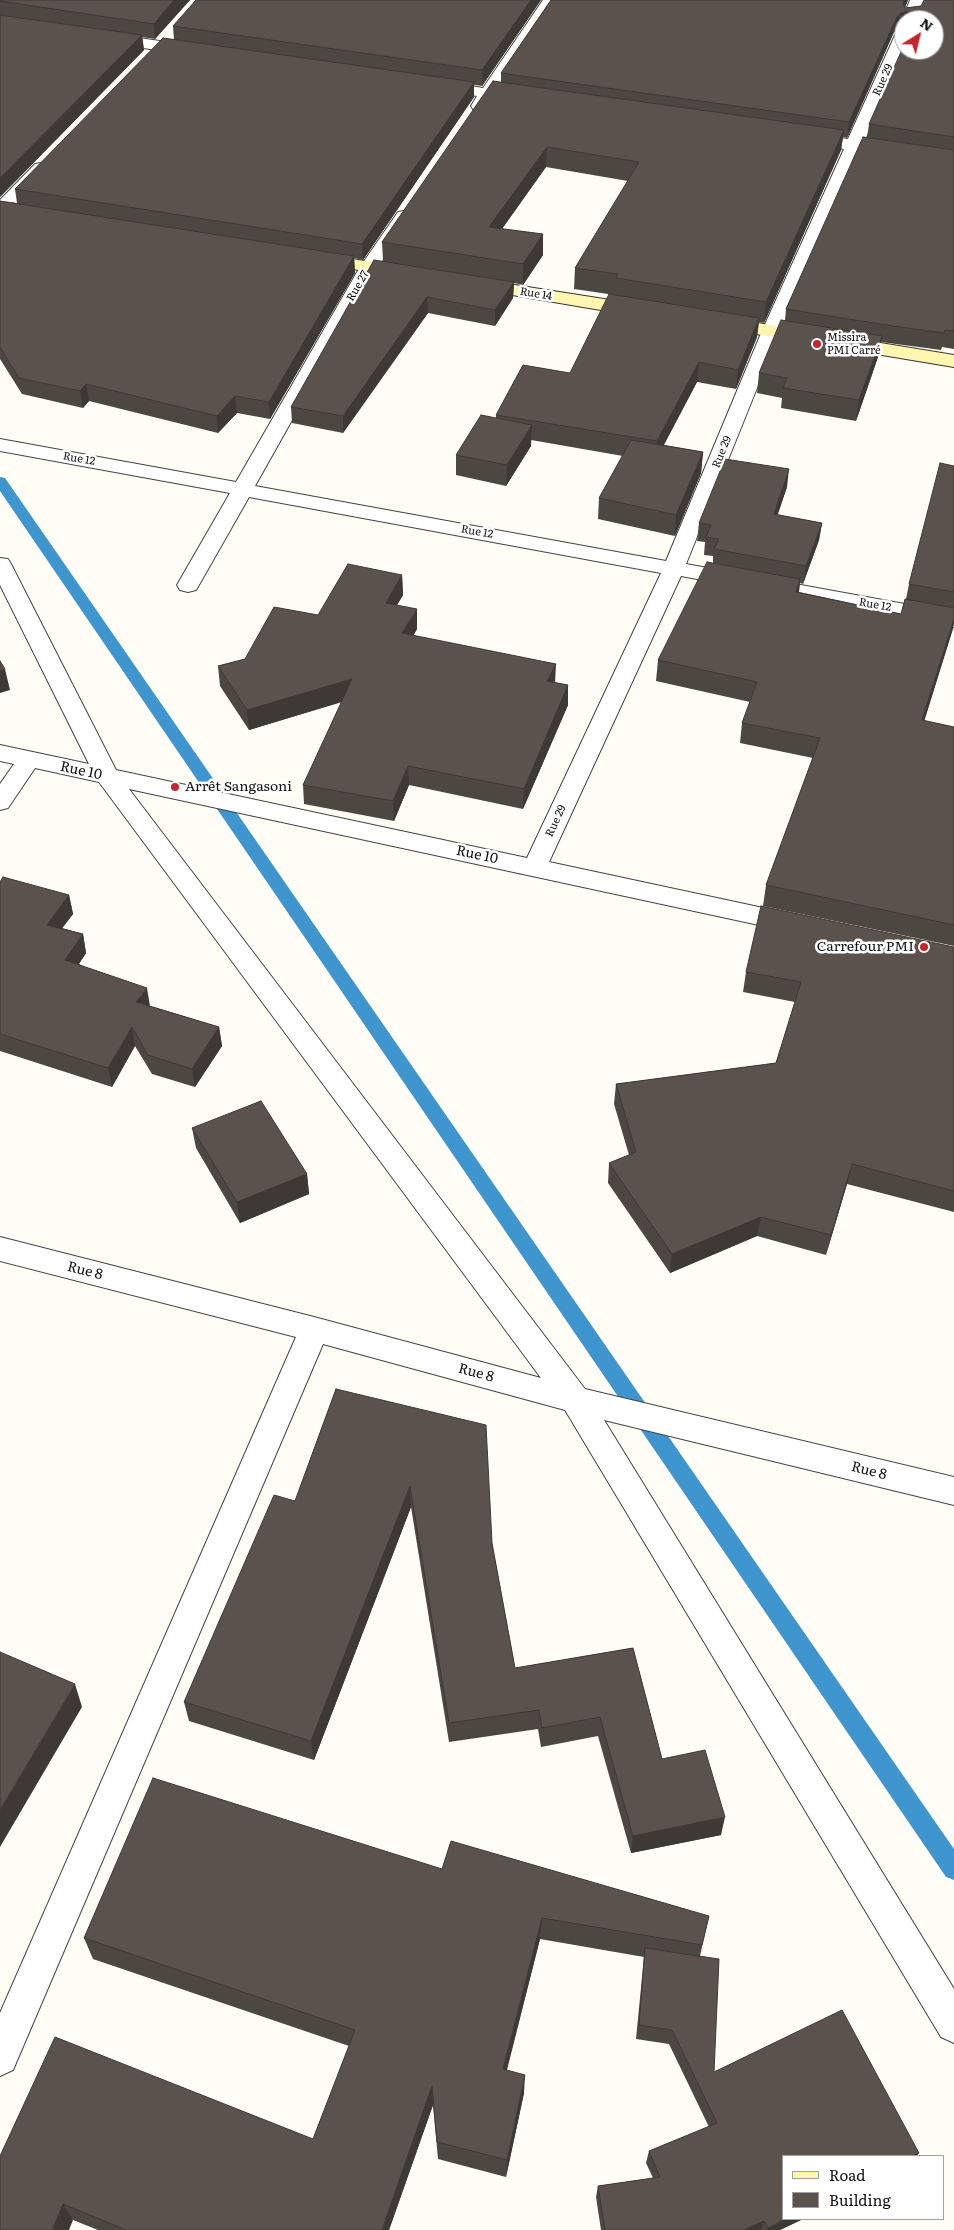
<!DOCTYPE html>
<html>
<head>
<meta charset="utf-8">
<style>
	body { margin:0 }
	#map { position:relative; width:954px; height:2230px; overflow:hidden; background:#fffdf5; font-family:Literata,serif }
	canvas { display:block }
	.legend { position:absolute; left:782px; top:2155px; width:162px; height:65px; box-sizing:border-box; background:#fff; border:1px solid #a0a0a0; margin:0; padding:6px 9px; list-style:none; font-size:15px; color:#111 }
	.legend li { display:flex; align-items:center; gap:10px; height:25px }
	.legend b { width:25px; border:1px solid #a0a0a0 }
	.north { position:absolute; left:894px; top:10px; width:50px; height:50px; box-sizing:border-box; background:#fff; border:1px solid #a0a0a0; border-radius:50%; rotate:36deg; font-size:14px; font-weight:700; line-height:20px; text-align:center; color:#111 }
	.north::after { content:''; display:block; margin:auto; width:18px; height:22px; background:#c4262e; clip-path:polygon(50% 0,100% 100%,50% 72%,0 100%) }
</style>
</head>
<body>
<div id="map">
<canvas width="954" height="2230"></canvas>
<ul class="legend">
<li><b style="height:6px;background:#fff6b0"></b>Road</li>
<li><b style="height:14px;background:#5a524d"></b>Building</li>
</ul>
<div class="north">N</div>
</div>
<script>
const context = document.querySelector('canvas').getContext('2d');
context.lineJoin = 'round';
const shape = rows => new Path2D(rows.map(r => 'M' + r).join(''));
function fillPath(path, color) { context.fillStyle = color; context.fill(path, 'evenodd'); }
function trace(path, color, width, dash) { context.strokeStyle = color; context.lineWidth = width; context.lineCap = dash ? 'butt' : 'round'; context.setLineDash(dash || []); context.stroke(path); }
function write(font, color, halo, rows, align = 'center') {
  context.font = font + ' Literata,serif'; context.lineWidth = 5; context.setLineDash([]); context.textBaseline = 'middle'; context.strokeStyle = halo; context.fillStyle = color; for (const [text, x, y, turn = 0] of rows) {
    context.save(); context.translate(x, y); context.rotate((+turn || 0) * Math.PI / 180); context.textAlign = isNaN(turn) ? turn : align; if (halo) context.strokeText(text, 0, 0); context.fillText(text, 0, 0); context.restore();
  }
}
const stream = shape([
	[0,477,5,478,954,1849,954,1880,946,1877,0,491,0,477]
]);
const street = shape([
	[543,0,559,0,498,90,529,95,531,98,529,101,523,103,492,99,485,109,479,111,473,109,471,106,477,96,431,89,429,86,431,83,437,81,483,88,543,0],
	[910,0,926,0,918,20,904,20,904,22,902,20,910,0],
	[904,28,904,50,864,142,954,155,954,165,860,151,780,331,686,564,954,613,954,627,681,576,549,862,796,915,805,918,809,924,805,930,796,933,129,789,585,1389,954,1477,954,1505,604,1420,954,1989,954,2043,941,2037,565,1410,323,1344,13,2070,0,2076,0,2013,296,1337,0,1261,0,1237,314,1317,541,1378,99,782,35,768,8,808,0,810,0,784,14,764,0,761,0,745,89,764,0,585,0,558,8,559,11,564,116,770,527,858,661,573,249,497,199,585,196,590,188,592,180,590,177,585,230,493,0,451,0,439,236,482,360,267,398,212,404,211,410,212,413,216,378,267,255,486,666,561,762,331,844,149,806,143,800,142,798,138,800,134,806,133,848,139,896,33,899,30,904,28],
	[105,33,194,46,200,48,202,51,200,54,194,56,99,41,97,38,99,35,105,33],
	[41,163,47,164,50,168,47,172,6,214,0,215,0,200,35,164,41,163]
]);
const secondary = shape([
	[316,253,407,268,413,269,416,273,413,277,407,278,310,262,307,258,310,254,316,253],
	[477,279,642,305,649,307,651,311,649,315,642,317,471,288,468,284,471,280,477,279],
	[721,317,954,355,954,367,714,327,712,323,714,319,721,317]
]);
const wall = shape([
	[0,0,190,0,155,39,142,37,144,50,0,197],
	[541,0,482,86,474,85,474,97,363,260,354,258,355,273,270,419,237,413,218,433,89,401,83,408,22,394,0,359,0,201,17,203,15,189,174,40,173,26],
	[908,0,905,8,921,6,954,0,954,349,942,347,941,350,881,342,878,357,856,421,781,408,782,398,757,393,759,373,785,321,786,309,867,138,869,124,934,20,904,20,904,27,898,28,894,32,847,138,843,137,841,150,764,323,759,322,757,337,736,389,697,382,664,445,703,452,701,473,675,536,598,519,599,498,623,456,531,440,531,446,506,486,456,475,456,455,496,418,496,415,570,373,615,295,574,289,575,268,628,181,546,167,502,229,543,234,543,255,523,285,514,283,513,298,495,326,428,313,343,433,292,423,291,407,383,261,382,242,501,82,501,73],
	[954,466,954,624,924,721,954,727,954,946,763,906,766,885,813,758,740,743,742,723,750,702,656,681,658,660,713,563,713,556,704,555,705,542,697,541,699,523,787,487,777,515,822,523,819,540,803,584,800,583,799,592,901,614,906,599,909,584],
	[402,575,403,595,397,605,417,629,413,636,555,683,568,685,568,705,523,809,409,785,394,821,304,804,303,785,342,702,249,730,220,686,218,666,245,659,318,615],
	[0,882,69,895,73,914,62,928,83,934,86,953,79,964,150,1006,219,1027,222,1046,195,1087,152,1074,135,1046,112,1087,0,1051],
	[954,947,954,1212,847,1184,826,1255,757,1236,670,1273,608,1183,609,1163,629,1155,614,1104,616,1084,776,1063,795,1002,743,992,746,972],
	[192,1128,307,1174,309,1194,240,1223,196,1148],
	[336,1389,492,1543,515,1668,633,1648,662,1759,721,1835,631,1853,598,1736,541,1747,538,1729,449,1742,411,1507,314,1760,189,1721,184,1702,295,1501],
	[442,1869,709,1916,700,1956,714,2072,919,2153,917,2156,783,2156,783,2219,803,2219,780,2230,601,2230,596,2197,598,2186,653,2178,646,2163,649,2151,709,2127,669,2044,636,2039,644,1957,540,1939,507,2070,524,2093,506,2177,438,2159,433,2105,389,2230,98,2230,73,2220,0,2156,313,2139,349,2046,93,1959,84,1938]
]);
const shadedWall = shape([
	[174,0,190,0,155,39,154,24],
	[531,0,541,0,482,86,482,70],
	[904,0,908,0,903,12,907,11,906,20,904,20,904,27,898,28,894,32,847,138,849,122],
	[142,35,144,50,0,197,0,178],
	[474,82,474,97,363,260,362,244],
	[844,130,841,150,764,323,766,302],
	[547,147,546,167,489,247,489,227],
	[543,234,543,255,523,285,523,264],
	[354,256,355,273,270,419,269,402],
	[514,282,513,298,495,326,495,310],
	[427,297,428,313,343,433,343,416],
	[759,318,757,337,736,389,738,370],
	[882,336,878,357,856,421,859,400],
	[699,362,697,382,655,461,657,441],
	[86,384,89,401,83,408,80,391],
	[235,396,237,413,218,433,217,416],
	[532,425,531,446,506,486,507,465],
	[703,452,701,473,675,536,676,515],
	[789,469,787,487,772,532,774,514],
	[822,523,819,540,803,584,806,566],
	[402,575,403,595,387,622,386,603],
	[800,579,798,600,796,592],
	[417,609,417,629,403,653,402,633],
	[954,619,953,629,918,741,922,720],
	[556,664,555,683,547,681],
	[5,669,10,690,0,693,0,671],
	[352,679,354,698,249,730,247,710],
	[568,685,568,705,523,809,524,789],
	[408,766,409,785,394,821,393,801],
	[69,895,73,914,51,943,47,925],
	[83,934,86,953,69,979,65,960],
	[147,988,150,1006,136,1002],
	[132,1027,135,1046,112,1087,108,1068],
	[219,1027,222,1046,195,1087,192,1069],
	[852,1164,847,1184,826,1255,831,1235],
	[307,1174,309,1194,240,1223,237,1202],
	[761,1217,757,1236,670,1273,672,1254],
	[410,1486,411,1507,314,1760,311,1741],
	[75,1684,82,1707,0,1847,0,1810],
	[725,1817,721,1835,631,1853,633,1836],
	[542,1918,540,1939,502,2087,503,2069],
	[525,2075,524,2093,506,2177,507,2160],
	[432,2086,433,2105,389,2230,382,2230],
	[63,2204,73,2220,69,2230,52,2230],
	[786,2219,803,2219,780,2230,767,2230,768,2228],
	[764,2221,761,2230,744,2230]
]);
const building = shape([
	[0,0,174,0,154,24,0,1,0,0],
	[196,0,531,0,482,70,173,26,196,0],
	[551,0,904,0,903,4,905,8,921,6,924,0,954,0,954,137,869,124,904,45,904,50,934,50,934,20,908,20,907,11,901,13,897,17,849,122,501,73,551,0],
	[0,15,142,35,0,178,0,15],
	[163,38,474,82,362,244,15,189,163,38],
	[493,81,844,130,766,302,616,278,618,274,575,268,639,162,547,147,489,227,543,234,523,264,382,242,493,81],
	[863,137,954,150,954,331,945,330,944,333,886,325,786,309,863,137],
	[0,201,354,256,269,402,235,396,217,416,86,384,80,391,19,378,0,347,0,201],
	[374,260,514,282,495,310,427,297,343,416,291,407,374,260],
	[609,294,759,318,738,370,699,362,657,441,496,415,523,365,570,373,609,294],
	[781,320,882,336,859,400,783,388,787,378,759,373,781,320],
	[481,415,532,425,507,465,456,455,481,415],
	[631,440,703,452,676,515,599,498,631,440],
	[725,459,789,469,774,514,822,523,806,566,714,549,719,539,706,537,711,525,699,523,725,459],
	[940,463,954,466,954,592,909,584,940,463],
	[707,562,800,579,796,592,901,614,905,599,954,608,954,619,922,720,954,727,954,925,766,885,820,738,742,723,757,682,658,660,707,562],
	[348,564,402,575,386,603,417,609,402,633,556,664,547,681,568,685,524,789,408,766,393,801,303,785,352,679,247,710,218,666,245,659,274,607,318,615,348,564],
	[0,661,5,669,0,671,0,661],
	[3,877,69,895,47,925,83,934,65,960,147,988,136,1002,219,1027,192,1069,148,1055,132,1027,108,1068,0,1034,0,882,3,877],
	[761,906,954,947,954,1191,852,1164,831,1235,761,1217,672,1254,609,1163,636,1152,616,1084,776,1063,801,982,746,972,761,906],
	[261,1101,307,1174,237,1202,192,1128,261,1101],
	[336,1389,486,1425,492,1543,515,1668,633,1648,662,1759,705,1750,725,1817,633,1836,600,1717,542,1728,539,1710,449,1723,410,1486,311,1741,184,1702,274,1495,295,1501,336,1389],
	[0,1652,75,1684,0,1810,0,1652],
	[153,1778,442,1869,451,1841,709,1916,702,1945,542,1918,503,2069,525,2075,507,2160,437,2142,432,2086,382,2230,126,2230,63,2204,52,2230,0,2230,0,2156,55,2037,313,2139,355,2030,84,1938,153,1778],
	[645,1948,719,1959,714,2072,842,2010,919,2153,912,2156,783,2156,783,2219,786,2219,768,2228,764,2221,744,2230,605,2230,598,2186,660,2177,649,2151,717,2123,672,2030,639,2025,645,1948]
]);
const markers = [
	[817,344,5,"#c4262e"],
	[175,787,5,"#c4262e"],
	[924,947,5,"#c4262e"]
];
const farStreetnames = [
	["Rue 29",883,80,-66],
	["Rue 27",358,286,-60],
	["Rue 14",536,294,9],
	["Rue 29",722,452,-68],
	["Rue 12",79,459,10],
	["Rue 12",477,532,10],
	["Rue 12",875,605,10],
	["Rue 29",556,821,-65]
];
const farPoinames = [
	["Missira",827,338],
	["PMI Carré",827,351]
];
const streetNames = [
	["Rue 10",81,771,12],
	["Rue 10",477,855,12],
	["Rue 8",85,1271,14],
	["Rue 8",476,1373,15],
	["Rue 8",869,1471,14]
];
const poiNames = [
	["Arrêt Sangasoni",185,787],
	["Carrefour PMI",914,947,"right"]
];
fillPath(stream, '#3f96cf');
trace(street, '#444', 2);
trace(secondary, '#333', 2);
fillPath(street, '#fff');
fillPath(secondary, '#fff6b0');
fillPath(wall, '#4d4742');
fillPath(shadedWall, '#3f3936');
fillPath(building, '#5a524d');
trace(building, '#3f3936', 1);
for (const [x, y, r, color] of markers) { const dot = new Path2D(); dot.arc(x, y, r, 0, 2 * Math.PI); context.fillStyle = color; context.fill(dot); trace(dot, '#fff', 2); }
write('11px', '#111', '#fff', farStreetnames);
write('11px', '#111', '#fff', farPoinames, 'left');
write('14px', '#111', '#fff', streetNames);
write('14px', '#111', '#fff', poiNames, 'left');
</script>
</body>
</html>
